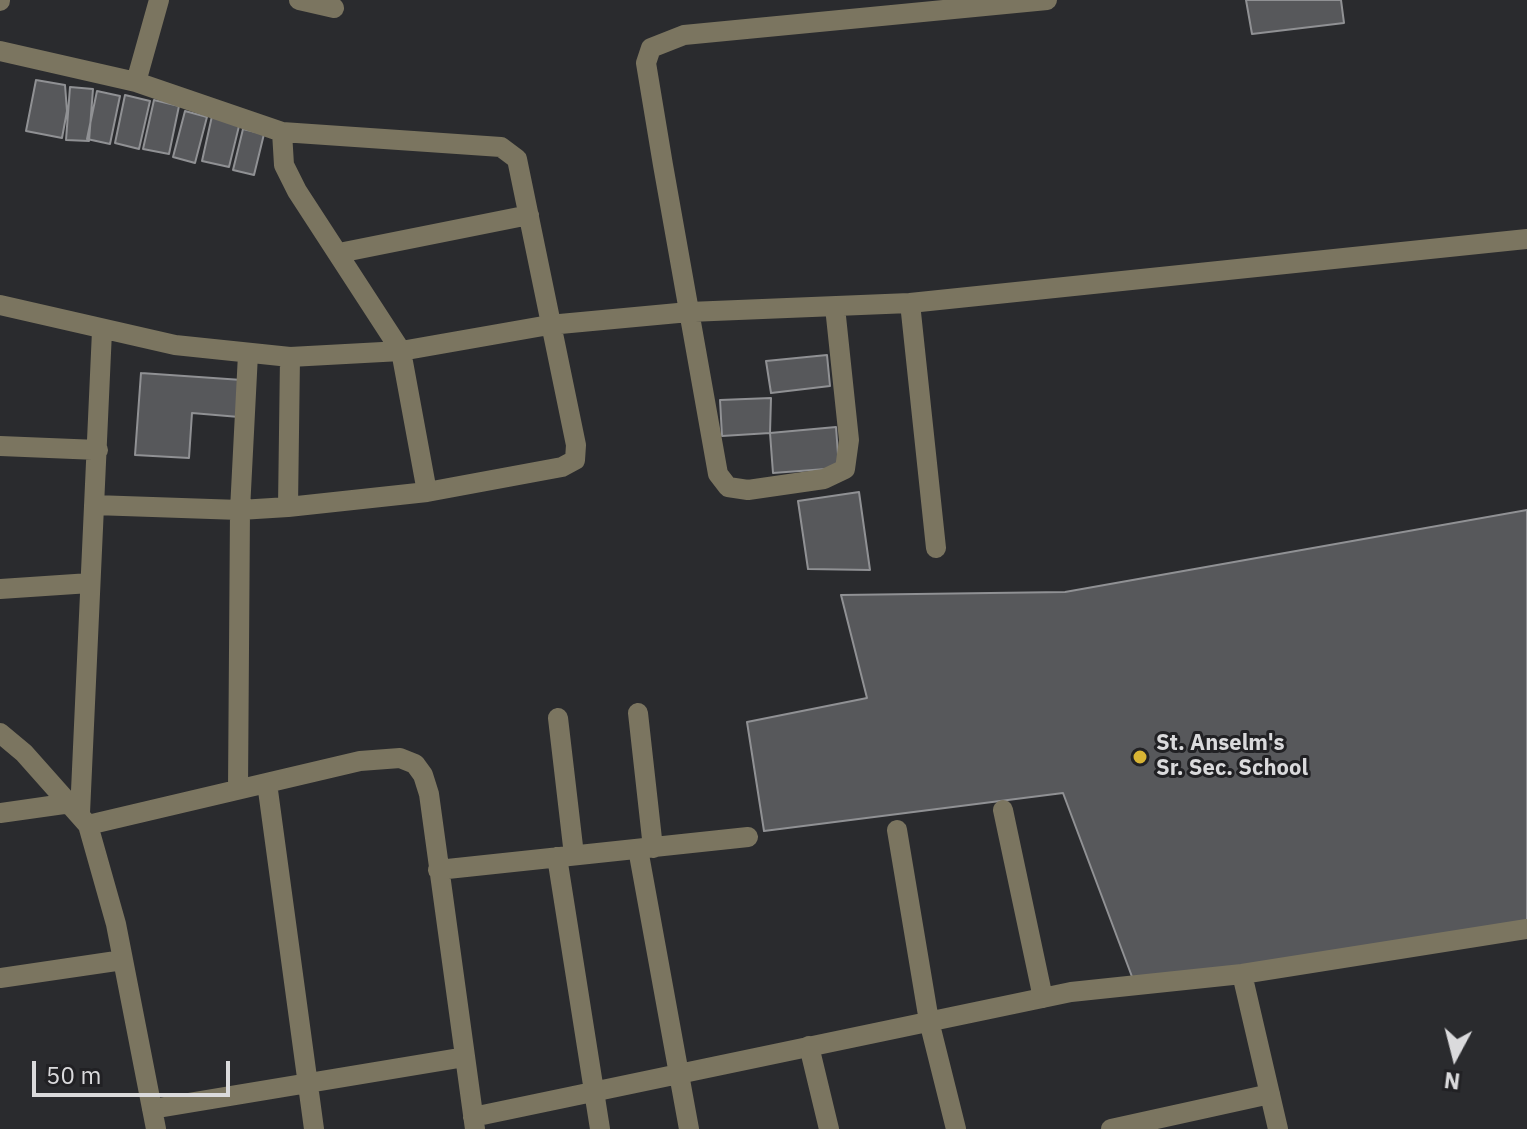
<!DOCTYPE html>
<html>
<head>
<meta charset="utf-8">
<style>
	body { margin:0 }
	#map { position:relative; width:1527px; height:1129px; overflow:hidden; background:#2a2b2e; font-family:"IBM Plex Sans",sans-serif }
	canvas { display:block }
	.north { position:absolute; left:1415px; top:1017px; width:80px; height:80px; -webkit-text-stroke:6px #212124; paint-order:stroke; rotate:187deg; font-size:22px; font-weight:700; line-height:32px; text-align:center; color:#dadadc }
	.north::after { content:''; display:block; margin:auto; width:28px; height:36px; background:#dadadc; clip-path:polygon(50% 0,100% 100%,50% 72%,0 100%) }
	.scale { position:absolute; left:32px; top:1061px; width:198px; height:36px; box-sizing:border-box; border:4px solid #dadadc; border-top:0; padding-left:10px; font-size:24px; line-height:28px; white-space:nowrap; color:#dadadc; -webkit-text-stroke:6px #212124; paint-order:stroke }
</style>
</head>
<body>
<div id="map">
<canvas width="1527" height="1129"></canvas>
<div class="north">N</div>
<div class="scale">50 m</div>
</div>
<script>
const context = document.querySelector('canvas').getContext('2d');
context.lineJoin = 'round';
function fillPath(path, color) { context.fillStyle = color; context.fill(path, 'evenodd'); }
const shape = rows => new Path2D(rows.map(r => 'M' + r).join(''));
function trace(path, color, width, dash) { context.strokeStyle = color; context.lineWidth = width; context.lineCap = dash ? 'butt' : 'round'; context.setLineDash(dash || []); context.stroke(path); }
function write(font, color, halo, rows, align = 'center') {
  context.font = font + ' "IBM Plex Sans",sans-serif'; context.lineWidth = 6; context.setLineDash([]); context.textBaseline = 'middle'; context.strokeStyle = halo; context.fillStyle = color; for (const [text, x, y, turn = 0] of rows) {
    context.save(); context.translate(x, y); context.rotate((+turn || 0) * Math.PI / 180); context.textAlign = isNaN(turn) ? turn : align; if (halo) context.strokeText(text, 0, 0); context.fillText(text, 0, 0); context.restore();
  }
}
const building = shape([
	[1246,0,1341,0,1344,23,1252,34,1246,0],
	[36,80,65,85,67,111,62,138,26,131,36,80],
	[70,87,93,89,89,141,66,140,70,87],
	[97,91,120,96,110,144,87,139,97,91],
	[125,95,150,101,139,149,115,143,125,95],
	[154,100,179,106,169,154,143,149,154,100],
	[185,111,207,117,195,163,173,157,185,111],
	[212,116,240,122,229,167,202,161,212,116],
	[243,129,264,134,254,175,233,170,243,129],
	[827,355,830,386,771,393,766,361,827,355],
	[141,373,242,380,239,417,192,413,189,458,135,455,141,373],
	[771,398,770,433,722,436,720,400,771,398],
	[836,427,839,468,773,473,770,433,836,427],
	[859,492,870,570,808,569,798,501,859,492],
	[1527,510,1527,923,1134,982,1063,793,764,831,747,722,867,698,841,595,1065,592,1527,510]
]);
const minor = shape([
	[299,0,334,8],
	[0,1,0,0],
	[0,51,136,82,282,132,284,165,297,191,401,351,427,492],
	[136,82,159,0],
	[339,253,529,215],
	[910,303,936,548],
	[0,305,175,345,290,357,401,351,549,325,689,312,910,303,1527,239],
	[835,307,849,440,845,469,824,479,748,490,728,487,718,474,663,165,646,63,651,48,684,35,1047,0],
	[0,446,98,450],
	[94,505,240,510,288,507,427,492,562,467,575,460,576,445,517,159,501,147,282,132],
	[288,507,290,357],
	[0,589,90,583],
	[638,713,653,848],
	[558,718,574,855],
	[0,733,24,753,88,825,116,924,156,1129],
	[267,783,314,1129],
	[238,789,240,510,248,354],
	[1003,810,1043,998],
	[0,813,71,803],
	[80,813,102,331],
	[88,825,360,761,400,758,415,764,423,775,429,794,475,1129],
	[897,830,929,1021,956,1129],
	[638,849,689,1129],
	[557,857,600,1129],
	[438,870,748,837],
	[1242,974,1278,1129],
	[0,978,123,960],
	[809,1046,829,1129],
	[152,1109,465,1057],
	[473,1117,1071,992,1242,974,1527,929],
	[1111,1129,1270,1094]
]);
const markers = [
	[1140,757,8,"#d8b434"]
];
const poiNames = [
	["St. Anselm's",1156,744],
	["Sr. Sec. School",1156,769]
];
fillPath(building, '#57585b');
trace(building, '#909194', 2);
trace(minor, '#7b7560', 20);
for (const [x, y, r, color] of markers) { const dot = new Path2D(); dot.arc(x, y, r, 0, 2 * Math.PI); context.fillStyle = color; context.fill(dot); trace(dot, '#212124', 3); }
write('bold 22px', '#dadadc', '#212124', poiNames, 'left');
</script>
</body>
</html>
